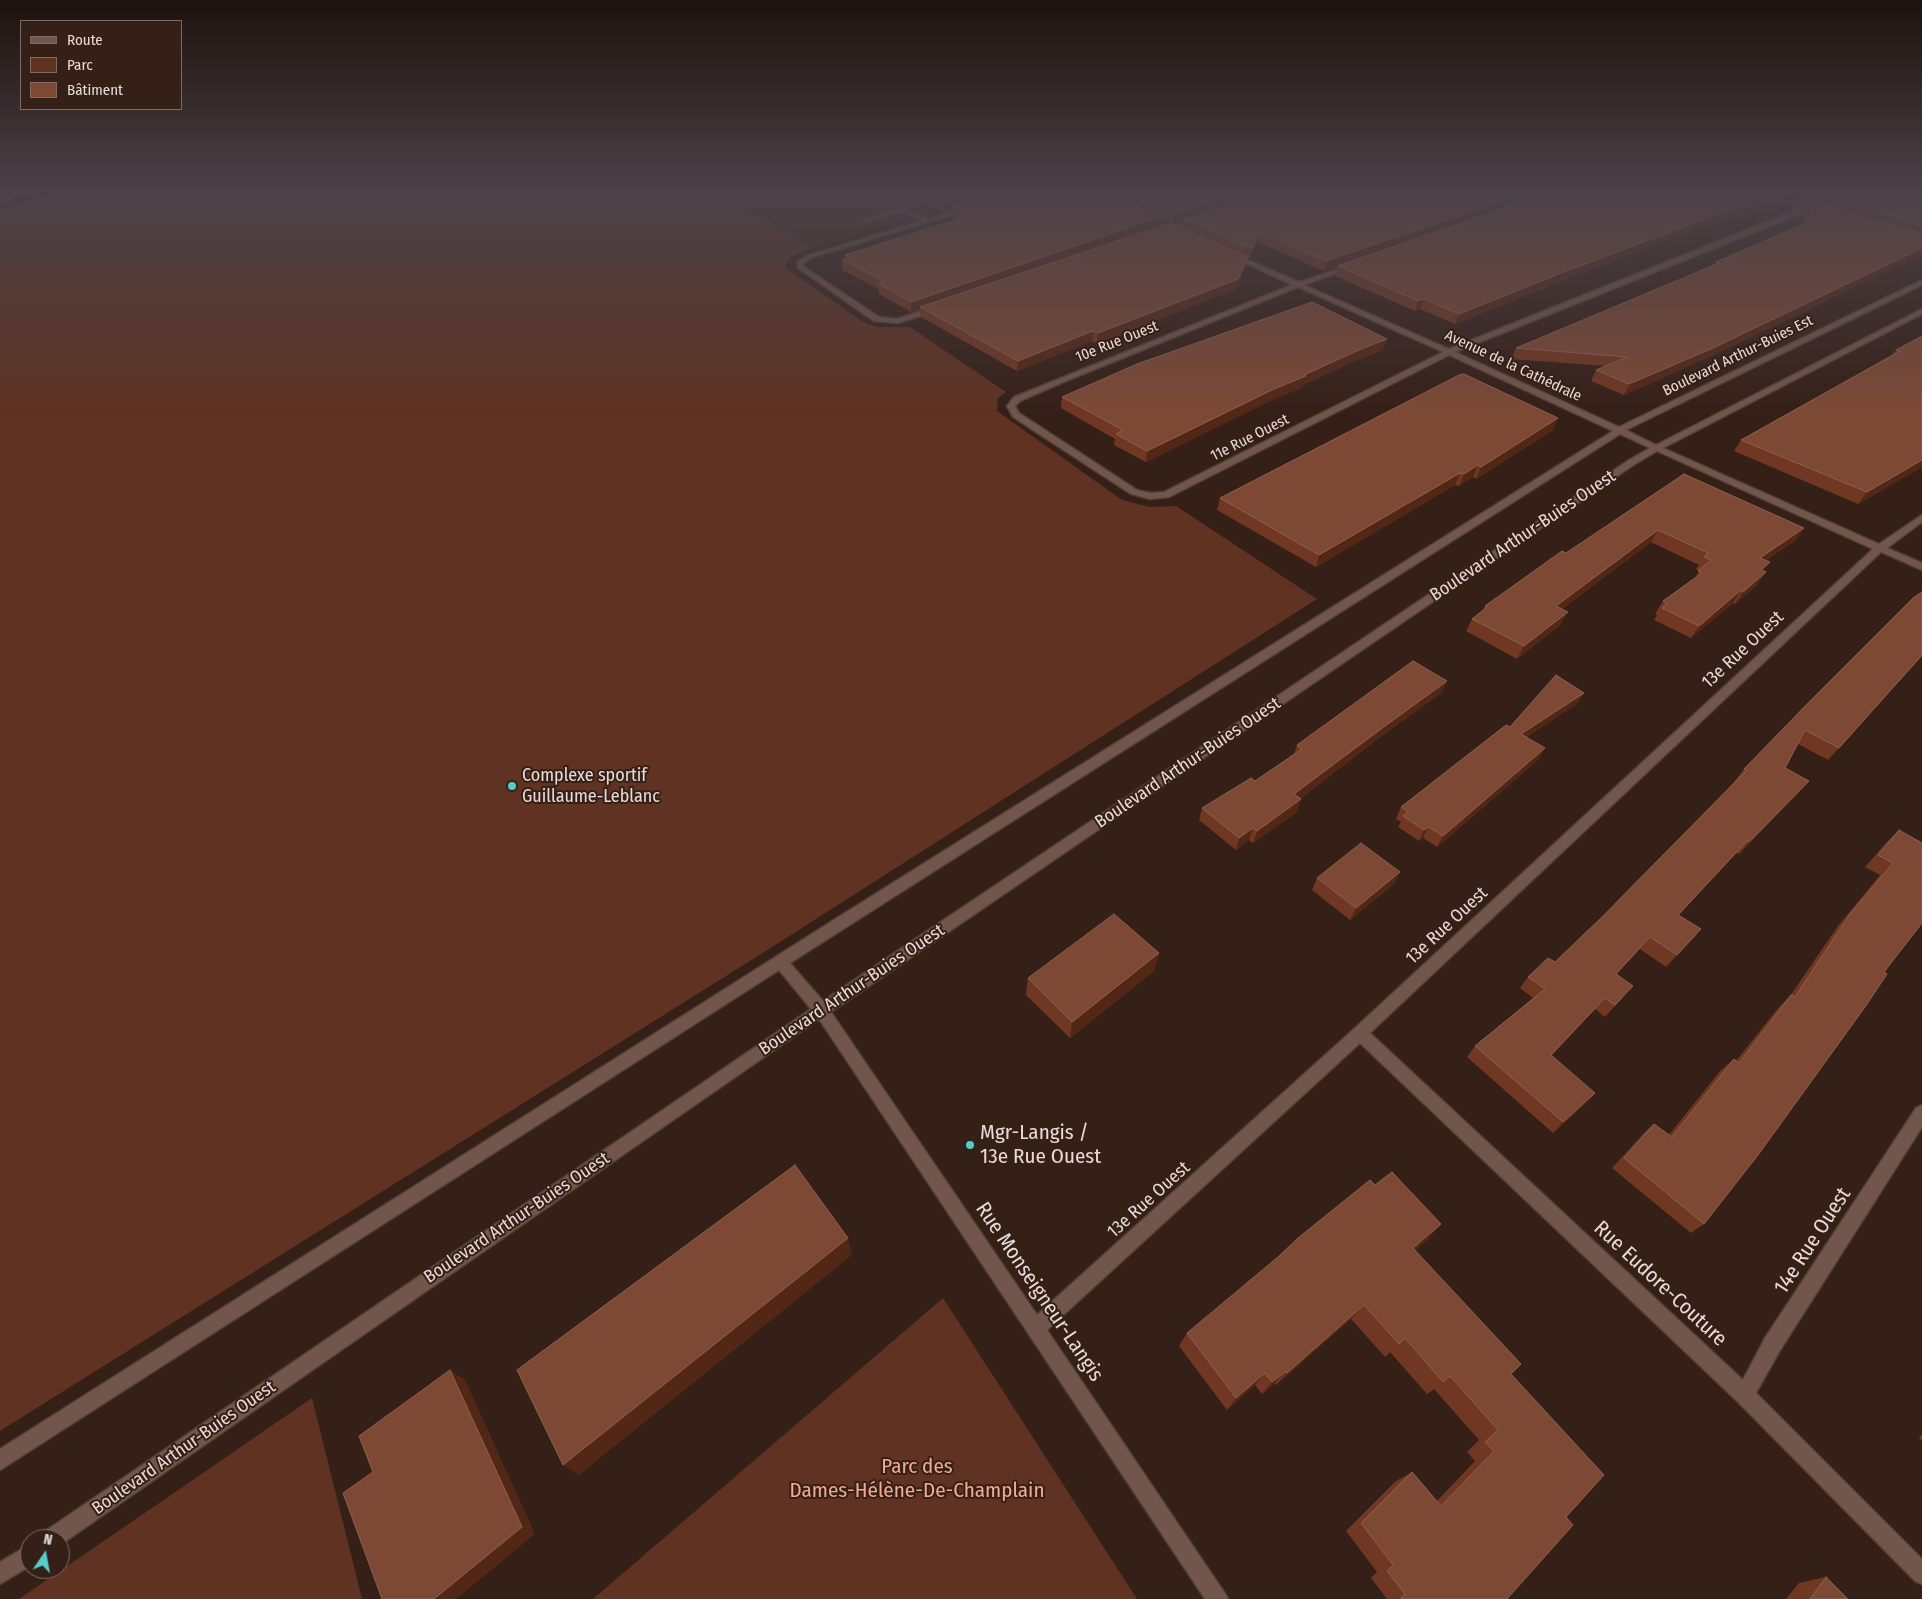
<!DOCTYPE html>
<html>
<head>
<meta charset="utf-8">
<style>
	body { margin:0 }
	#map { position:relative; width:1922px; height:1599px; overflow:hidden; background:#352018; font-family:"Fira Sans Condensed",sans-serif }
	canvas { display:block }
	.legend { position:absolute; left:20px; top:20px; width:162px; height:90px; box-sizing:border-box; background:#352018; border:1px solid #7d6a64; margin:0; padding:6px 9px; list-style:none; font-size:15px; color:#e9dad5 }
	.legend li { display:flex; align-items:center; gap:10px; height:25px }
	.legend b { width:25px; border:1px solid #7d6a64 }
	.north { position:absolute; left:20px; top:1529px; width:50px; height:50px; box-sizing:border-box; background:#352018; border:1px solid #7d6a64; border-radius:50%; rotate:12deg; font-size:14px; font-weight:700; line-height:20px; text-align:center; color:#e9dad5 }
	.north::after { content:''; display:block; margin:auto; width:18px; height:22px; background:#54cdc8; clip-path:polygon(50% 0,100% 100%,50% 72%,0 100%) }
</style>
</head>
<body>
<div id="map">
<canvas width="1922" height="1599"></canvas>
<ul class="legend">
<li><b style="height:6px;background:#72554b"></b>Route</li>
<li><b style="height:14px;background:#5f3221"></b>Parc</li>
<li><b style="height:14px;background:#7d4935"></b>Bâtiment</li>
</ul>
<div class="north">N</div>
</div>
<script>
const context = document.querySelector('canvas').getContext('2d');
context.lineJoin = 'round';
function fillPath(path, color) { context.fillStyle = color; context.fill(path, 'evenodd'); }
const shape = rows => new Path2D(rows.map(r => 'M' + r).join(''));
function trace(path, color, width, dash) { context.strokeStyle = color; context.lineWidth = width; context.lineCap = dash ? 'butt' : 'round'; context.setLineDash(dash || []); context.stroke(path); }
function write(font, color, halo, rows, align = 'center') {
  context.font = font + ' "Fira Sans Condensed",sans-serif'; context.lineWidth = 4; context.setLineDash([]); context.textBaseline = 'middle'; context.strokeStyle = halo; context.fillStyle = color; for (const [text, x, y, turn = 0] of rows) {
    context.save(); context.translate(x, y); context.rotate((+turn || 0) * Math.PI / 180); context.textAlign = isNaN(turn) ? turn : align; if (halo) context.strokeText(text, 0, 0); context.fillText(text, 0, 0); context.restore();
  }
}
const built = shape([
	[722,192,999,192,812,248]
]);
const green = shape([
	[48,192,722,192,812,248,790,257,786,263,786,268,863,322,877,327,910,327,1006,392,998,398,997,411,1122,500,1150,507,1176,506,1317,599,758,956,0,1431,0,209,49,195],
	[943,1298,1137,1599,593,1599],
	[312,1398,362,1599,19,1599,168,1497]
]);
const minor = shape([
	[19,192,27,192,0,203,0,199,19,192],
	[1749,192,1758,192,1813,209,1455,352,1619,427,1922,280,1922,285,1626,430,1656,445,1922,309,1922,314,1663,448,1879,544,1922,515,1922,522,1887,548,1922,563,1922,570,1881,552,1370,1033,1743,1380,1765,1338,1916,1108,1922,1105,1922,1127,1779,1352,1756,1393,1922,1559,1922,1584,1915,1581,1738,1402,1360,1043,1047,1330,1224,1592,1228,1599,1205,1599,819,1019,60,1545,60,1539,41,1539,44,1532,811,1009,779,970,0,1470,0,1449,829,923,1613,431,1449,355,1169,497,1150,499,1131,494,1013,417,1007,406,1014,397,1292,285,1230,256,1230,254,1234,254,1299,282,1355,264,1355,266,1304,285,1449,349,1801,208,1749,192],
	[1298,287,1443,352,1164,492,1150,493,1137,490,1019,413,1015,406,1020,401,1066,381,1298,287],
	[1620,434,1650,448,1629,460,823,1001,790,963,1620,434],
	[1657,451,1873,549,1355,1028,1037,1315,831,1012,1635,464,1657,451],
	[903,208,928,219,968,207,971,209,813,257,803,264,804,267,879,317,897,319,936,306,939,306,939,310,898,323,874,321,798,268,797,262,809,255,922,221,902,212,865,222,862,220,903,208],
	[1199,217,1201,218,1201,220,1161,233,1158,231,1199,217],
	[30,1544,30,1566,0,1584,0,1562,30,1544]
]);
const wall = shape([
	[904,192,1922,192,1922,255,1705,359,1624,395,1591,381,1596,370,1606,366,1511,359,1516,348,1715,265,1716,262,1807,222,1803,214,1809,204,1798,201,1794,193,1783,197,1776,195,1772,201,1551,285,1550,286,1455,324,1420,309,1415,311,1335,276,1338,267,1324,271,1257,242,1250,258,1248,258,1246,266,1236,289,1097,344,1092,341,1017,371,921,317,920,309,911,312,879,294,879,289,842,270,842,260,846,259,845,255,957,219,952,217,952,210,944,213],
	[1160,218,1171,223,1159,227],
	[1183,220,1182,227,1172,223],
	[1922,336,1922,467,1858,504,1734,451,1741,440,1892,355,1896,350],
	[1383,350,1355,361,1303,385,1303,387,1272,400,1146,462,1114,445,1115,439,1061,408,1062,397],
	[1553,430,1476,479,1473,477,1459,486,1455,485,1316,567,1217,510,1220,498],
	[1684,474,1796,540,1766,560,1763,571,1766,572,1757,585,1735,604,1733,603,1691,638,1654,620,1657,615,1655,614,1663,601,1694,579,1699,571,1696,569,1699,565,1651,542,1562,609,1561,624,1517,659,1466,631,1472,619,1483,610,1485,606,1584,541],
	[1922,656,1828,760,1798,744,1785,768,1798,793,1739,854,1736,853,1679,915,1701,929,1666,967,1640,949,1616,974,1623,997,1605,1017,1595,1009,1551,1056,1595,1093,1585,1104,1553,1133,1467,1057,1475,1046,1533,998,1520,988,1528,977,1555,962,1600,919,1735,782,1734,782,1744,769],
	[1447,681,1441,693,1375,741,1300,799,1297,812,1253,843,1249,840,1236,850,1199,820,1202,808,1255,781,1294,754,1297,745],
	[1584,693,1577,704,1526,737,1539,759,1437,847,1423,838,1419,841,1398,827,1401,822,1396,819,1401,807,1510,727],
	[1899,830,1884,972,1704,1224,1691,1233,1612,1168,1643,1134,1654,1124,1669,1135,1721,1070,1734,1059,1736,1061,1779,1007,1790,996,1838,926,1880,875,1865,867,1886,843],
	[1317,878,1394,884,1350,920,1312,890],
	[1159,953,1154,971,1070,1038,1026,995,1028,978],
	[1375,1185,1441,1224,1427,1240,1415,1250,1511,1374,1566,1517,1507,1599,1387,1599,1371,1578,1377,1572,1346,1531,1396,1481,1412,1472,1437,1501,1475,1461,1467,1452,1479,1440,1434,1389,1427,1394,1390,1352,1385,1357,1351,1319,1276,1385,1275,1383,1262,1394,1255,1385,1227,1410,1179,1346,1187,1333],
	[1922,1434,1922,1441,1919,1438],
	[1826,1577,1848,1599,1786,1599,1799,1583]
]);
const shadedWall = shape([
	[983,192,1015,192,952,208,952,210,944,213,944,203],
	[1248,192,1278,192,1183,219,1183,220,1171,223,1172,214],
	[1529,192,1553,192,1324,271,1326,261],
	[1777,192,1772,201,1551,285,1550,286,1455,324,1459,314,1553,276],
	[1786,192,1795,192,1783,197],
	[1160,217,1159,227,920,307,920,309,911,312,911,302],
	[1259,233,1257,242,1250,258,1252,249],
	[1922,248,1922,255,1705,359,1624,395,1629,384],
	[1248,257,1246,266,1236,289,1097,344,1098,333],
	[1424,299,1420,309,1415,311,1418,301],
	[1093,331,1092,341,1017,371,1018,361],
	[1387,339,1383,350,1355,361,1303,385,1303,387,1272,400,1146,462,1147,451,1274,389,1359,350],
	[1558,418,1553,430,1476,479,1481,467],
	[1922,460,1922,467,1858,504,1867,492],
	[1478,465,1473,477,1459,486,1464,474],
	[1460,473,1455,485,1316,567,1319,555],
	[1804,528,1796,540,1751,570,1760,558],
	[1658,530,1651,542,1550,618,1556,606],
	[1770,562,1761,574,1761,570],
	[1766,572,1757,585,1735,604,1743,592],
	[1741,590,1733,603,1691,638,1699,626],
	[1568,612,1561,624,1517,659,1524,646],
	[1447,681,1441,693,1375,741,1290,807,1294,794,1381,729],
	[1584,693,1577,704,1515,745,1521,734],
	[1545,748,1539,759,1437,847,1443,836],
	[1809,781,1798,793,1739,854,1749,842],
	[1301,799,1297,812,1253,843,1257,831],
	[1429,827,1423,838,1419,841,1424,830],
	[1253,828,1249,840,1236,850,1239,838],
	[1747,841,1736,853,1668,927,1678,915],
	[1400,872,1394,884,1350,920,1356,908],
	[1650,937,1640,949,1606,985,1616,974],
	[1159,953,1154,971,1070,1038,1072,1022],
	[1605,998,1595,1009,1541,1066,1551,1055],
	[1595,1093,1585,1104,1553,1133,1563,1122],
	[1441,1224,1427,1240,1399,1263,1413,1248],
	[848,1238,852,1255,579,1475,563,1465],
	[1364,1305,1351,1319,1276,1385,1287,1373],
	[450,1370,465,1380,535,1534,456,1599,434,1599],
	[1286,1371,1275,1383,1262,1394,1272,1382],
	[1265,1373,1255,1385,1227,1410,1236,1398]
]);
const building = shape([
	[922,192,983,192,944,203,922,192],
	[1005,192,1104,192,1160,217,911,302,879,284,885,282,842,260,850,257,845,255,968,216,952,208,1005,192],
	[1122,192,1248,192,1172,214,1122,192],
	[1272,192,1529,192,1326,261,1259,233,1252,249,1183,219,1272,192],
	[1550,192,1777,192,1553,276,1554,276,1459,314,1424,299,1418,301,1338,266,1550,192],
	[1803,192,1922,192,1922,225,1803,192],
	[1813,203,1922,233,1922,248,1711,349,1629,384,1596,370,1627,357,1516,348,1719,263,1716,262,1815,219,1808,205,1813,203],
	[1171,223,1248,257,1238,279,1098,333,1093,331,1018,361,920,307,1171,223],
	[1312,302,1387,339,1359,350,1304,375,1306,376,1274,389,1147,451,1116,434,1123,430,1062,397,1137,364,1312,302],
	[1922,336,1922,460,1867,492,1741,440,1900,351,1896,350,1922,336],
	[1464,374,1558,418,1481,467,1478,465,1464,474,1460,473,1319,555,1220,498,1459,375,1464,374],
	[1684,474,1804,528,1760,558,1770,562,1761,570,1766,572,1743,592,1741,590,1699,626,1662,608,1667,603,1663,601,1702,573,1698,571,1711,560,1704,557,1708,553,1658,530,1556,606,1568,612,1524,646,1472,619,1487,607,1485,606,1562,551,1566,553,1584,541,1684,474],
	[1922,592,1922,655,1839,748,1805,730,1785,768,1809,781,1749,842,1747,841,1678,915,1701,929,1677,955,1650,937,1616,974,1633,986,1615,1005,1605,998,1551,1055,1595,1093,1563,1122,1475,1046,1545,989,1528,977,1548,958,1555,962,1600,919,1747,770,1744,769,1812,699,1913,598,1922,592],
	[1413,661,1447,681,1381,729,1294,794,1301,799,1257,831,1253,828,1239,838,1202,808,1251,778,1255,781,1302,749,1297,745,1413,661],
	[1556,675,1584,693,1521,734,1545,748,1443,836,1429,827,1424,830,1403,816,1408,812,1401,807,1506,725,1510,727,1556,675],
	[1899,830,1922,843,1922,923,1884,972,1887,974,1865,1007,1758,1155,1704,1224,1624,1158,1654,1124,1672,1137,1734,1059,1739,1063,1791,995,1795,997,1850,914,1893,863,1878,855,1899,830],
	[1361,843,1400,872,1356,908,1317,878,1361,843],
	[1114,914,1159,953,1072,1022,1028,978,1114,914],
	[795,1165,848,1238,563,1465,517,1370,795,1165],
	[1392,1172,1441,1224,1413,1248,1521,1364,1511,1374,1604,1475,1566,1517,1573,1525,1507,1599,1402,1599,1401,1598,1405,1594,1387,1571,1393,1565,1361,1523,1412,1472,1441,1506,1494,1451,1485,1442,1498,1430,1450,1376,1443,1382,1405,1338,1399,1344,1364,1305,1287,1373,1286,1371,1272,1382,1265,1373,1236,1398,1187,1333,1278,1257,1298,1238,1370,1180,1375,1185,1392,1172],
	[450,1370,522,1527,434,1599,382,1599,343,1493,373,1472,359,1436,450,1370],
	[1826,1577,1848,1599,1810,1599,1826,1577]
]);
const markers = [
	[512,786,5,"#54cdc8"],
	[970,1145,5,"#54cdc8"]
];
const farStreetnames = [
	["10e Rue Ouest",1117,342,-22],
	["Boulevard Arthur-Buies Est",1738,356,-26],
	["Avenue de la Cathédrale",1513,366,25],
	["11e Rue Ouest",1250,438,-27]
];
const streetNames = [
	["Boulevard Arthur-Buies Ouest",1523,536,-34],
	["13e Rue Ouest",1743,650,-43],
	["Boulevard Arthur-Buies Ouest",1188,763,-34],
	["13e Rue Ouest",1447,926,-43],
	["Boulevard Arthur-Buies Ouest",852,990,-34],
	["13e Rue Ouest",1149,1200,-42],
	["Boulevard Arthur-Buies Ouest",517,1218,-34],
	["Boulevard Arthur-Buies Ouest",184,1448,-35]
];
const poiNames = [
	["Complexe sportif",522,776],
	["Guillaume-Leblanc",522,797]
];
const nearPoinames = [
	["Mgr-Langis /",980,1133],
	["13e Rue Ouest",980,1157]
];
const nearStreetnames = [
	["14e Rue Ouest",1813,1241,-57],
	["Rue Eudore-Couture",1660,1284,43],
	["Rue Monseigneur-Langis",1039,1292,56]
];
const nearParknames = [
	["Parc des",917,1467],
	["Dames-Hélène-De-Champlain",917,1491]
];
fillPath(built, '#44271d');
fillPath(green, '#5f3221');
trace(minor, '#523e36', 3);
fillPath(minor, '#72554b');
fillPath(wall, '#703722');
fillPath(shadedWall, '#532716');
fillPath(building, '#7d4935');
trace(building, '#8e604e', 1);
const sky = context.createLinearGradient(0, 0, 0, 416);
sky.addColorStop(0, '#1d120d');
sky.addColorStop(0.46, '#4b4248');
sky.addColorStop(1, '#4b424800');
context.fillStyle = sky;
context.fillRect(0, 0, 1922, 416);
for (const [x, y, r, color] of markers) { const dot = new Path2D(); dot.arc(x, y, r, 0, 2 * Math.PI); context.fillStyle = color; context.fill(dot); trace(dot, '#352018', 2); }
write('15px', '#e9dad5', '#352018', farStreetnames);
write('18px', '#e9dad5', '#352018', streetNames);
write('18px', '#e9dad5', '#352018', poiNames, 'left');
write('21px', '#e9dad5', '#352018', nearPoinames, 'left');
write('21px', '#e9dad5', '#352018', nearStreetnames);
write('21px', '#f5a98e', '#352018', nearParknames);
</script>
</body>
</html>
